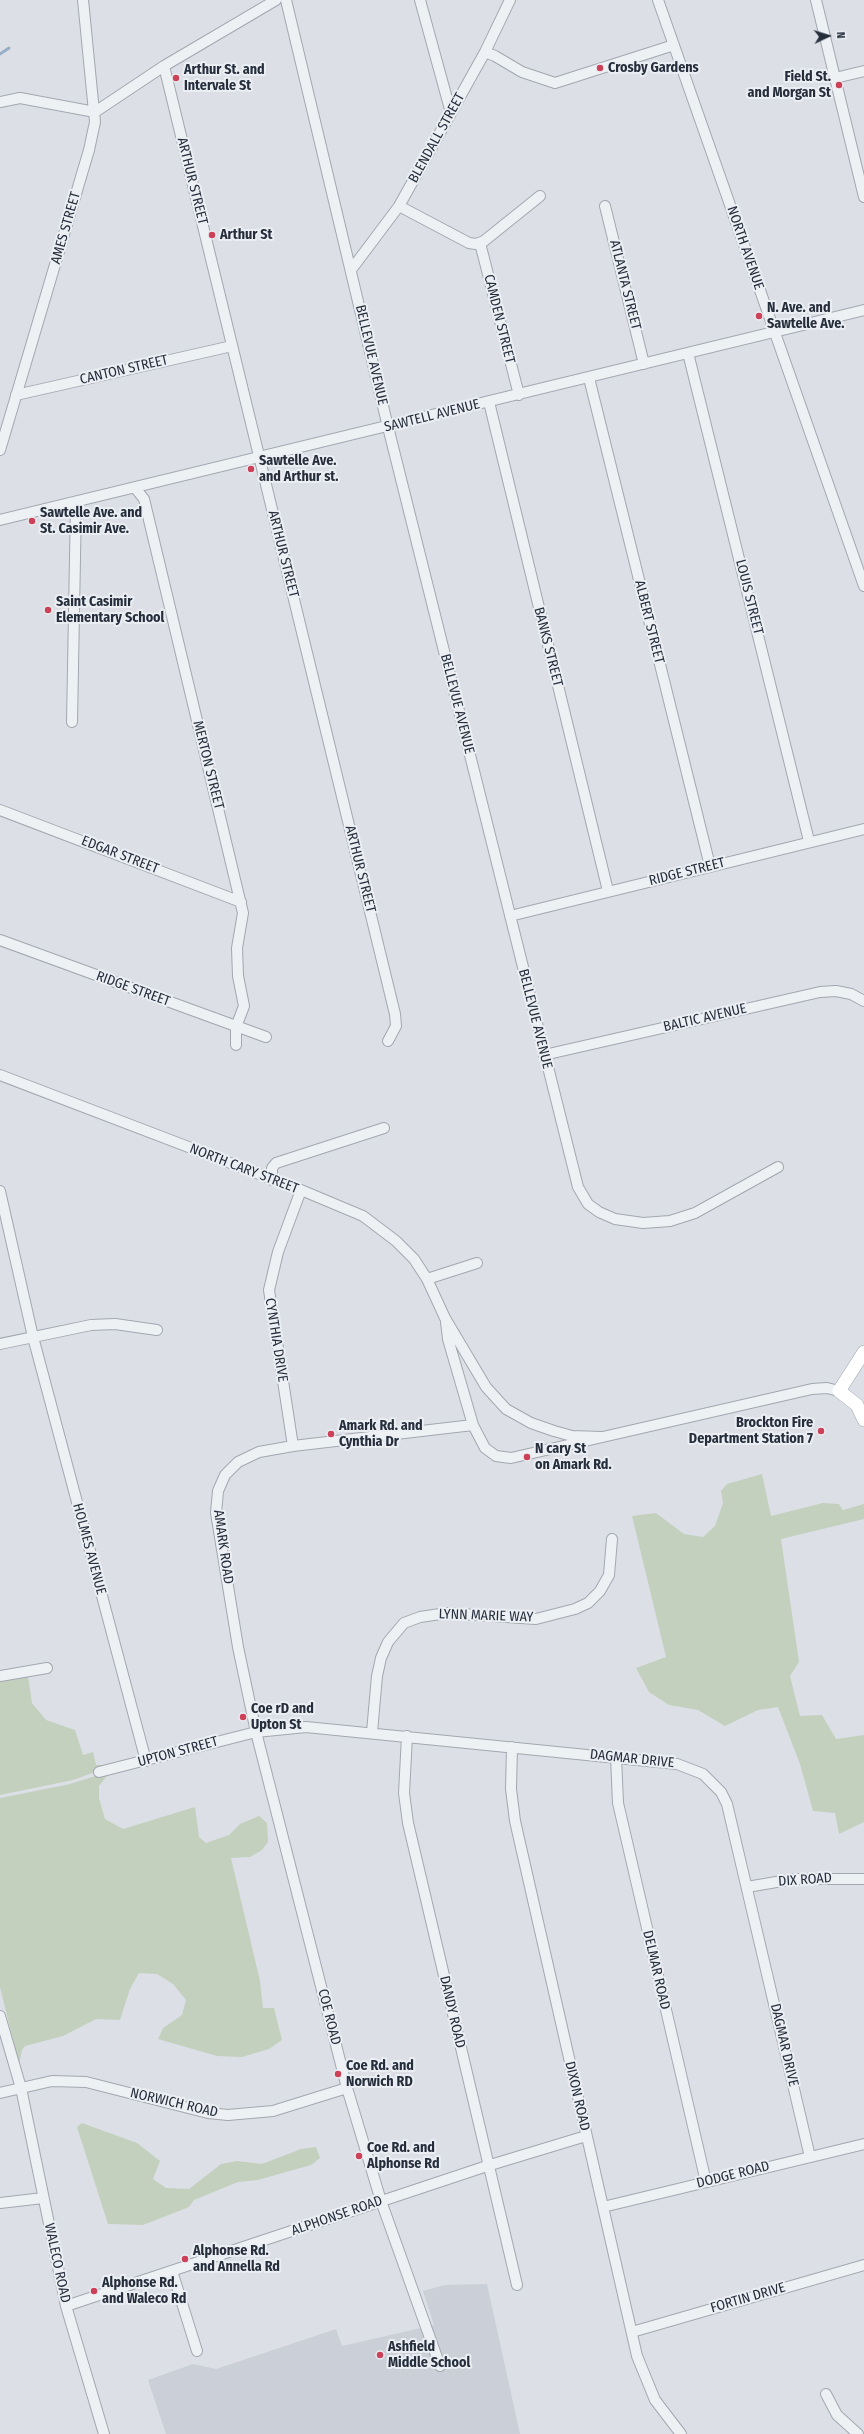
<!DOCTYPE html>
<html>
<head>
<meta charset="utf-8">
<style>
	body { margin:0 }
	#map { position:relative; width:864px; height:2434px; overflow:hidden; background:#dce0e6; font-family:"Fira Sans Condensed",sans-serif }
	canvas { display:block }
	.north { position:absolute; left:808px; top:16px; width:40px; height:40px; -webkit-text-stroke:3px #ebeff4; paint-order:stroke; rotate:86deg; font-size:11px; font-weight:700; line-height:16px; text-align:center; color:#262e3c }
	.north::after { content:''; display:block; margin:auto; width:14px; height:18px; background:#262e3c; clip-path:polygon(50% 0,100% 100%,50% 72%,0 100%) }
</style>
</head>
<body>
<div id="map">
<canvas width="864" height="2434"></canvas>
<div class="north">N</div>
</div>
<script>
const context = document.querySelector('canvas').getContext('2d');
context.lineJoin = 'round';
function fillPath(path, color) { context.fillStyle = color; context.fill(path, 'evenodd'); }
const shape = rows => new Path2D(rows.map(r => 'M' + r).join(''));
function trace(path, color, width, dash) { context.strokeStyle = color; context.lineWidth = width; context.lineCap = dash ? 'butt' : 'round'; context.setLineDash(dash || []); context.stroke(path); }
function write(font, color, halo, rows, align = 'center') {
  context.font = font + ' "Fira Sans Condensed",sans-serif'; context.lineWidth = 4; context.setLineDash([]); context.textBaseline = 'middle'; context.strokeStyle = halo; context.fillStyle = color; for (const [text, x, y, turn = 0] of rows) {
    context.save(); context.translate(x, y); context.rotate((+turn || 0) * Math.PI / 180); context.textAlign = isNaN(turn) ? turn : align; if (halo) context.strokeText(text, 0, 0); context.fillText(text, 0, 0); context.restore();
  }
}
const built = shape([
	[487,2284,520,2434,166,2434,148,2380,193,2364,216,2369,336,2329,342,2346,434,2325,423,2291,445,2285]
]);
const green = shape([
	[762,1474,771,1516,823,1503,839,1504,843,1510,864,1504,864,1519,781,1539,799,1662,790,1676,800,1716,822,1715,836,1739,864,1735,864,1822,839,1834,835,1813,813,1811,800,1764,778,1707,758,1710,725,1726,698,1710,669,1705,649,1692,636,1668,666,1657,632,1516,656,1513,684,1534,703,1537,715,1526,723,1503,721,1491,727,1484],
	[28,1676,32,1703,46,1720,75,1730,83,1755,93,1752,96,1765,105,1765,106,1768,73,1780,0,1795,0,1682],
	[105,1773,107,1776,99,1786,99,1798,105,1819,123,1829,195,1807,199,1837,206,1843,229,1835,240,1824,259,1816,267,1823,268,1842,262,1850,250,1857,231,1858,260,1981,263,2008,274,2008,282,2040,269,2049,242,2057,217,2056,158,2039,163,2028,182,2015,186,2000,173,1984,157,1974,139,1973,130,1989,120,2020,96,2019,63,2036,25,2046,22,2050,19,2064,0,1987,0,1798,70,1784],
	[82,2123,137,2143,160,2161,153,2179,166,2188,189,2189,221,2164,237,2161,262,2164,301,2149,316,2147,320,2158,311,2165,286,2172,258,2180,238,2182,194,2200,189,2207,143,2225,108,2224,77,2127]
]);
const stream = shape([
	[0,54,9,48]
]);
const minor = shape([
	[286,0,388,427,578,1187,588,1204,599,1212,615,1219,643,1223,670,1221,695,1213,778,1167],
	[420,0,451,113],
	[658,0,864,586],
	[816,0,864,197],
	[485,52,495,56,522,72,555,83,674,45],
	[164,66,395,1014,396,1026,388,1041],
	[835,78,864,71],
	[0,102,20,98,95,112,164,66,276,0],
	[399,206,469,243,476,244,484,241,540,196],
	[605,206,644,364],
	[480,243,519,395],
	[351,270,399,206,485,52,510,0],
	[688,353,809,841],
	[589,378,710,866],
	[16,395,232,346],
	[489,402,608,891],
	[0,450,89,150,95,122,83,0],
	[136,489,144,499,243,913,237,948,238,976,244,1006,236,1027,236,1045],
	[0,520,864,310],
	[72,722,76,503],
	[0,810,241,902],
	[510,916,864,829],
	[0,940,266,1037],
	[544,1055,820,992,836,991,851,994,864,1001],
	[0,1075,301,1190,363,1216,396,1241,414,1259,427,1279,445,1318,486,1387,506,1409,531,1423,554,1431,572,1436,601,1437],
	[272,1180,272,1168,276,1163,384,1128],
	[0,1191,33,1337,146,1761],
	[427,1279,477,1263],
	[446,1322,448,1339,473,1425,485,1448,496,1456,511,1458,812,1389,827,1388,839,1391],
	[0,1344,91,1325,115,1324,157,1330],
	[293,1446,269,1290,278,1252,301,1190],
	[0,1676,47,1668],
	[372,1732,377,1676,381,1658,388,1642,404,1623,420,1617,447,1613,536,1619,575,1609,588,1603,600,1591,609,1575,612,1539],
	[407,1736,404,1793,408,1823,517,2285],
	[512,1747,511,1789,515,1821,637,2356,655,2400,681,2434],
	[616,1757,618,1803,706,2182],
	[99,1772,256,1732,306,1727,677,1764,703,1774,721,1792,727,1804,810,2157],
	[747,1887,794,1879,864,1879],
	[0,2016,21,2088,66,2306,104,2434],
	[0,2093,52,2081,86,2082,208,2113,228,2115,273,2111,347,2088],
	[0,2203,43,2198],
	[603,2207,864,2144],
	[172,2271,197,2351],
	[66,2306,487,2166,586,2136],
	[632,2332,864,2265],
	[440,2366,381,2201,347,2088,256,1732,238,1647,216,1513,218,1491,225,1475,238,1462,259,1452,293,1446,473,1425],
	[826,2394,837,2415,858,2434]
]);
const major = shape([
	[864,1352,839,1391,857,1405,864,1420]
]);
const markers = [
	[600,68,4,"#cc4058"],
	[176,78,4,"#cc4058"],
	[839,85,4,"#cc4058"],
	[212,235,4,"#cc4058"],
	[759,316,4,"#cc4058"],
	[251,469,4,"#cc4058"],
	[32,521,4,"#cc4058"],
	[48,610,4,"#cc4058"],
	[821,1431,4,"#cc4058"],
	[331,1434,4,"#cc4058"],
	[527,1457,4,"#cc4058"],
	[243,1717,4,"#cc4058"],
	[338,2074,4,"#cc4058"],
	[359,2156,4,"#cc4058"],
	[185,2259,4,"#cc4058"],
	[94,2291,4,"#cc4058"],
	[380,2355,4,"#cc4058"]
];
const poiNames = [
	["Crosby Gardens",608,68],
	["Arthur St. and",184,70],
	["Intervale St",184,86],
	["Field St.",831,77,"right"],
	["and Morgan St",831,93,"right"],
	["Arthur St",220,235],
	["N. Ave. and",767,308],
	["Sawtelle Ave.",767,324],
	["Sawtelle Ave.",259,461],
	["and Arthur st.",259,477],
	["Sawtelle Ave. and",40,513],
	["St. Casimir Ave.",40,529],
	["Saint Casimir",56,602],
	["Elementary School",56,618],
	["Brockton Fire",813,1423,"right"],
	["Department Station 7",813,1439,"right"],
	["Amark Rd. and",339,1426],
	["Cynthia Dr",339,1442],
	["N cary St",535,1449],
	["on Amark Rd.",535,1465],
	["Coe rD and",251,1709],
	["Upton St",251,1725],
	["Coe Rd. and",346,2066],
	["Norwich RD",346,2082],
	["Coe Rd. and",367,2148],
	["Alphonse Rd",367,2164],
	["Alphonse Rd.",193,2251],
	["and Annella Rd",193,2267],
	["Alphonse Rd.",102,2283],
	["and Waleco Rd",102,2299],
	["Ashfield",388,2347],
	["Middle School",388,2363]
];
const streetNames = [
	["BLENDALL STREET",437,138,-61],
	["ARTHUR STREET",192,181,76],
	["AMES STREET",66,228,-74],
	["NORTH AVENUE",745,248,71],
	["ATLANTA STREET",625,285,76],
	["CAMDEN STREET",499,319,76],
	["BELLEVUE AVENUE",371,355,77],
	["CANTON STREET",124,370,-13],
	["SAWTELL AVENUE",432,416,-14],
	["ARTHUR STREET",283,554,76],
	["LOUIS STREET",749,597,76],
	["ALBERT STREET",649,622,76],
	["BANKS STREET",548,647,76],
	["BELLEVUE AVENUE",457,704,76],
	["MERTON STREET",208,765,76],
	["EDGAR STREET",120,855,21],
	["ARTHUR STREET",360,869,76],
	["RIDGE STREET",687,872,-14],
	["RIDGE STREET",133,989,20],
	["BALTIC AVENUE",705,1018,-13],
	["BELLEVUE AVENUE",535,1019,76],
	["NORTH CARY STREET",244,1169,21],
	["CYNTHIA DRIVE",276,1340,81],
	["AMARK ROAD",223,1547,82],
	["HOLMES AVENUE",89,1549,75],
	["LYNN MARIE WAY",486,1616,2],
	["UPTON STREET",178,1752,-15],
	["DAGMAR DRIVE",632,1759,6],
	["DIX ROAD",805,1880,-4],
	["DELMAR ROAD",656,1970,77],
	["DANDY ROAD",452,2012,77],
	["COE ROAD",329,2017,76],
	["DAGMAR DRIVE",784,2045,77],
	["DIXON ROAD",577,2096,77],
	["NORWICH ROAD",174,2103,13],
	["DODGE ROAD",733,2175,-14],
	["ALPHONSE ROAD",337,2216,-19],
	["WALECO ROAD",57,2263,78],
	["FORTIN DRIVE",748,2298,-16]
];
fillPath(built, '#cacfd8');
fillPath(green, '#c2d0bd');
trace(stream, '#96afc6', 3);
trace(minor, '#a2a7b0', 12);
trace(major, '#9ba5b1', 14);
trace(minor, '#eef1f4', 10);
trace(major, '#fff', 13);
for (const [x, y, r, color] of markers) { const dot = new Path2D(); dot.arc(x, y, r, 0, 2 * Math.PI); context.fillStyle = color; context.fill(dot); trace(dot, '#ebeff4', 1.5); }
write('bold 14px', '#262e3c', '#ebeff4', poiNames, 'left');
write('14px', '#262e3c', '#ebeff4', streetNames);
</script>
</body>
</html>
